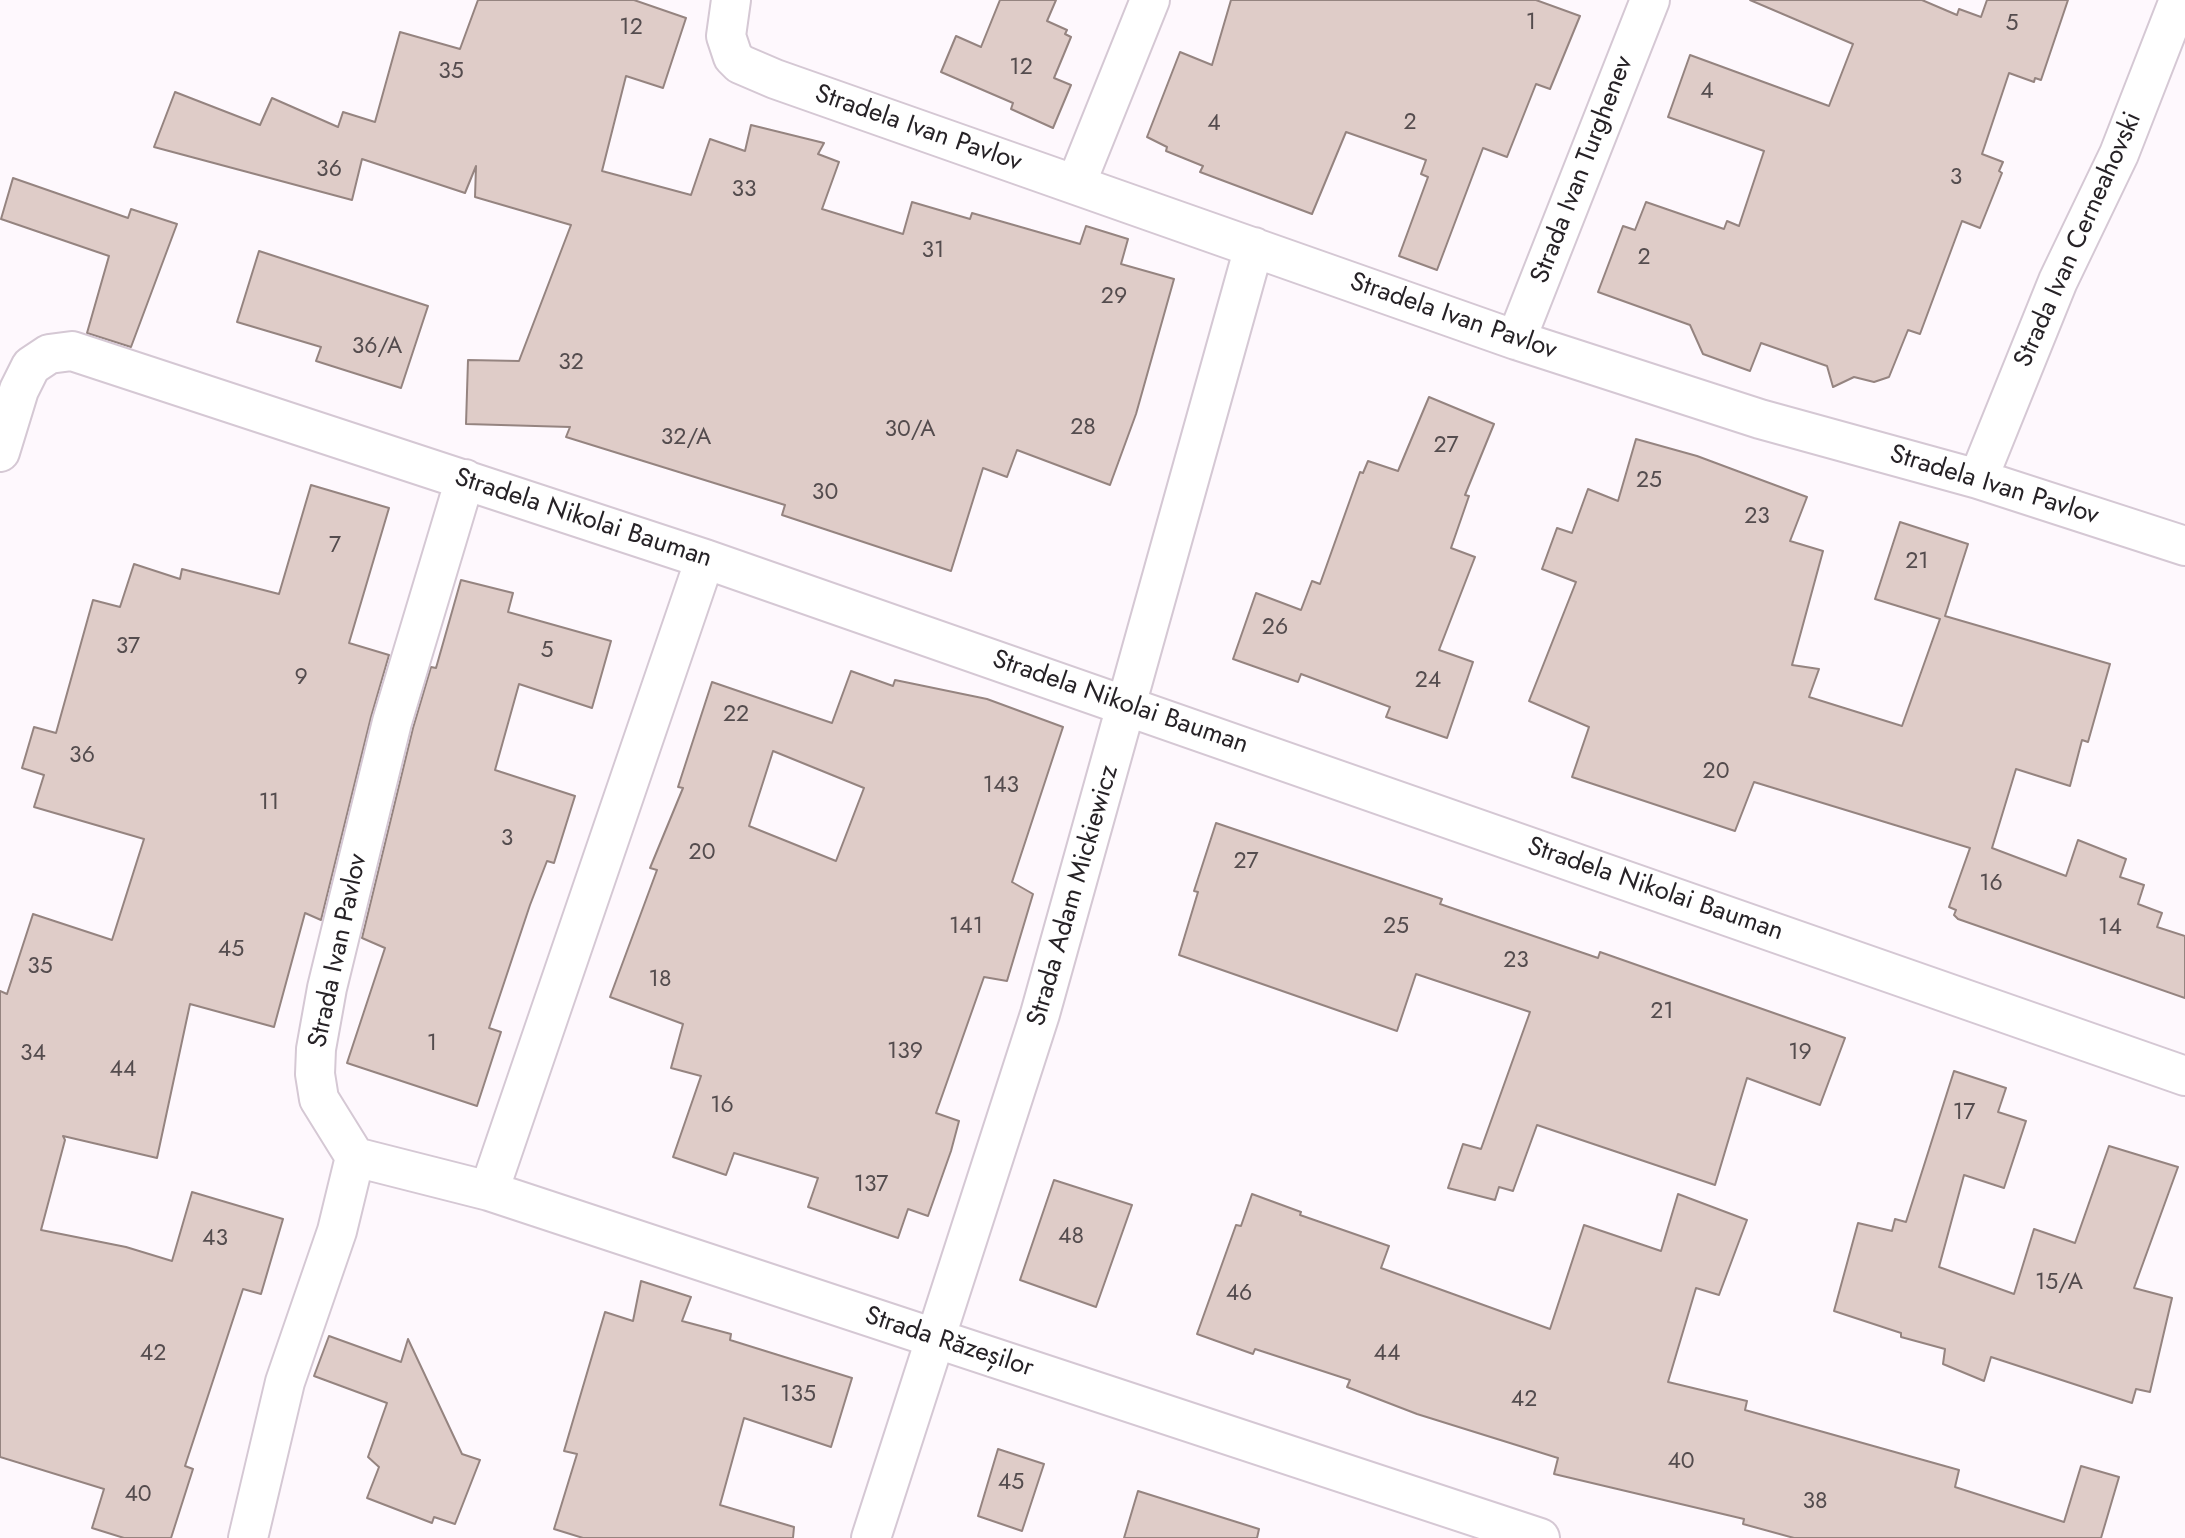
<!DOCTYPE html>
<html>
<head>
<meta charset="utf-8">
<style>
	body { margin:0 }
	canvas { display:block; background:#fef8fd }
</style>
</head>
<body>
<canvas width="2185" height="1538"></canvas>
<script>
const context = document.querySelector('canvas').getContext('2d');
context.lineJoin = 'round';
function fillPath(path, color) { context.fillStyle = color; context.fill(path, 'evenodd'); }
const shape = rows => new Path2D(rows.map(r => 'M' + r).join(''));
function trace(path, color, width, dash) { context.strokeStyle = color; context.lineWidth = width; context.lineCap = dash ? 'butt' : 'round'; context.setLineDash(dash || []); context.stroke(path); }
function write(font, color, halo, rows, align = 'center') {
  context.font = font + ' Jost,sans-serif'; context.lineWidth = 7; context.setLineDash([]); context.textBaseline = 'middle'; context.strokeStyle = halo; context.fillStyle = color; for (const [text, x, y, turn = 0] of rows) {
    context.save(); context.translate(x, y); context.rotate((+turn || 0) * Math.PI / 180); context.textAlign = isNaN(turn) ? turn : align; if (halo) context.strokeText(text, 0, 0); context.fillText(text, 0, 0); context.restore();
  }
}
const building = shape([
	[478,0,634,0,686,18,663,88,626,76,602,171,691,195,710,139,745,151,751,125,824,143,818,154,839,162,822,209,903,234,912,202,970,219,972,213,1080,244,1086,226,1128,239,1121,264,1174,279,1136,414,1110,485,1017,450,1007,477,983,468,951,571,782,515,785,505,566,437,570,427,466,424,468,360,519,361,571,225,475,197,476,166,465,193,362,159,352,200,154,147,175,92,260,125,272,98,338,127,343,112,375,122,400,32,460,49,478,0],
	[1000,0,1056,0,1047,21,1067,30,1065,34,1071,37,1054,78,1071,85,1053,128,1011,109,1013,103,941,72,956,36,981,47,1000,0],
	[1231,0,1536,0,1580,16,1550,89,1536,84,1507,157,1483,148,1437,270,1399,256,1428,177,1421,174,1426,160,1346,132,1312,214,1200,172,1203,166,1166,151,1167,147,1147,137,1180,52,1212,65,1231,0],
	[1750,0,1922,0,1957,15,1959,9,1981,17,1987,0,2068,0,2041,80,2035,78,2034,82,2009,73,1982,154,2003,162,1999,171,2002,173,1980,228,1962,221,1920,334,1908,330,1889,377,1874,382,1854,377,1833,387,1827,366,1761,343,1750,371,1703,354,1690,325,1598,292,1623,226,1635,230,1646,202,1724,229,1727,221,1739,226,1764,151,1668,117,1690,55,1829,106,1853,44,1750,0],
	[13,178,128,218,131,209,177,224,131,347,87,333,109,256,1,219,13,178],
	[259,251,428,306,401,388,316,361,321,347,237,322,259,251],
	[1429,397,1494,424,1465,495,1469,496,1451,548,1475,557,1439,650,1473,662,1447,738,1386,717,1390,707,1301,674,1298,682,1233,659,1256,593,1301,610,1312,581,1320,584,1360,472,1363,473,1368,461,1398,471,1429,397],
	[1636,439,1697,456,1807,497,1790,541,1823,551,1792,665,1819,669,1809,697,1902,726,1940,619,1875,599,1900,522,1968,544,1945,616,2110,664,2088,742,2082,740,2070,786,2016,769,1992,848,2066,876,2078,840,2126,859,2120,877,2144,885,2138,904,2162,913,2157,927,2185,936,2185,998,1958,919,1954,915,1956,910,1949,907,1970,848,1754,782,1735,831,1572,777,1589,727,1529,701,1576,582,1542,569,1557,528,1572,533,1588,489,1618,501,1636,439],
	[311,485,389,508,349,643,389,655,371,717,321,920,305,913,274,1027,190,1004,157,1158,63,1136,65,1140,41,1230,126,1247,172,1261,192,1192,283,1219,261,1294,243,1289,185,1466,193,1469,171,1538,124,1538,92,1528,104,1489,0,1457,0,991,7,994,33,914,112,940,144,839,34,807,44,775,22,768,34,727,56,733,93,600,120,607,134,564,180,579,182,569,279,594,311,485],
	[461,580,513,593,508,612,611,641,592,708,519,684,495,770,575,796,554,863,547,861,530,905,489,1028,501,1032,477,1106,347,1063,385,948,362,938,413,728,431,667,436,668,461,580],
	[851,671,893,686,895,680,987,699,1063,727,1012,882,1033,894,1007,981,984,977,936,1113,959,1121,951,1151,928,1216,908,1209,898,1238,808,1207,818,1178,734,1153,726,1175,673,1157,701,1076,671,1068,683,1024,610,997,657,870,650,868,683,788,678,787,712,682,832,723,851,671],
	[773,751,864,788,836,861,749,826,773,751],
	[1216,823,1442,899,1440,904,1598,958,1600,952,1845,1038,1820,1105,1747,1078,1715,1185,1537,1125,1513,1191,1499,1187,1495,1200,1448,1188,1463,1144,1481,1149,1530,1012,1416,974,1397,1031,1179,955,1198,892,1194,891,1216,823],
	[1954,1071,2006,1088,1998,1112,2026,1121,2004,1188,1964,1175,1939,1267,2014,1294,2034,1229,2075,1243,2109,1146,2178,1167,2134,1288,2172,1298,2150,1392,2136,1389,2132,1403,1991,1357,1984,1381,1943,1364,1945,1349,1901,1337,1901,1333,1834,1311,1858,1223,1892,1231,1895,1219,1906,1222,1954,1071],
	[1054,1180,1132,1205,1096,1307,1020,1280,1054,1180],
	[1252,1194,1301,1212,1300,1215,1389,1246,1381,1268,1550,1329,1584,1225,1661,1251,1678,1194,1747,1220,1719,1295,1696,1288,1668,1382,1747,1401,1745,1410,1959,1470,1955,1487,2064,1522,2081,1466,2119,1477,2101,1538,1794,1538,1743,1524,1744,1519,1554,1474,1558,1458,1417,1414,1347,1387,1350,1380,1255,1349,1253,1354,1197,1334,1236,1225,1241,1226,1252,1194],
	[641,1281,691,1297,682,1321,731,1334,730,1340,852,1378,831,1447,744,1418,720,1505,794,1527,793,1538,583,1538,554,1529,577,1454,564,1451,605,1312,633,1321,641,1281],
	[329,1336,401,1362,408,1339,462,1454,480,1460,455,1524,434,1517,432,1523,367,1498,379,1467,368,1457,387,1403,314,1376,329,1336],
	[998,1449,1044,1464,1022,1531,978,1516,998,1449],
	[1138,1491,1259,1529,1257,1538,1124,1538,1138,1491]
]);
const minor = shape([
	[731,0,726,36,733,57,740,64,775,79,1516,340,1760,419,1978,479,2185,546],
	[1076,184,1150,0],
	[1516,340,1650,0],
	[0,452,19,390,31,366,49,354,72,351,705,559,2185,1076],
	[1978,479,2058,281,2119,154,2179,0],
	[355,1157,489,1191,1540,1538],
	[489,1191,705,559],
	[248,1538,285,1382,337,1231,355,1157,319,1099,315,1074,316,1049,327,988,392,722,465,479],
	[871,1538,1040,1014,1254,247]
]);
const numberNames = [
	["1",1531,23],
	["5",2012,24],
	["12",631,28],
	["12",1021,68],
	["35",451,72],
	["4",1707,92],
	["2",1410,123],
	["4",1214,124],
	["36",329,170],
	["3",1956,178],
	["33",744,190],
	["31",933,251],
	["2",1644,258],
	["29",1114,297],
	["36/A",377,347],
	["32",571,363],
	["28",1083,428],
	["30/A",910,430],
	["32/A",686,438],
	["27",1446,446],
	["25",1649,481],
	["30",825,493],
	["23",1757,517],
	["7",335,546],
	["21",1917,562],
	["26",1275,628],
	["37",128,647],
	["5",547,651],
	["9",301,678],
	["24",1428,681],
	["22",736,715],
	["36",82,756],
	["20",1716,772],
	["143",1001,786],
	["11",269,803],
	["3",507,839],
	["20",702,853],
	["27",1246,862],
	["16",1991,884],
	["141",966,927],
	["25",1396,927],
	["14",2110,928],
	["45",231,950],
	["23",1516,961],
	["35",40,967],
	["18",660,980],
	["21",1662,1012],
	["1",432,1044],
	["139",905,1052],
	["19",1800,1053],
	["34",33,1054],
	["44",123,1070],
	["16",722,1106],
	["17",1964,1113],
	["137",871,1185],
	["48",1071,1237],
	["43",215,1239],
	["15/A",2059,1283],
	["46",1239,1294],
	["42",153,1354],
	["44",1387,1354],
	["135",798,1395],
	["42",1524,1400],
	["40",1681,1462],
	["45",1011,1483],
	["40",138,1495],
	["38",1815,1502]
];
const streetNames = [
	["Stradela Ivan Pavlov",918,129,19],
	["Strada Ivan Turghenev",1583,170,-69],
	["Strada Ivan Cerneahovski",2079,240,-66],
	["Stradela Ivan Pavlov",1453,317,19],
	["Stradela Ivan Pavlov",1994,486,17],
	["Stradela Nikolai Bauman",583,519,18],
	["Stradela Nikolai Bauman",1120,703,19],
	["Stradela Nikolai Bauman",1655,890,19],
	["Strada Adam Mickiewicz",1074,896,-74],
	["Strada Ivan Pavlov",339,951,-78],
	["Strada Răzeșilor",949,1343,18]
];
fillPath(building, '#dfccc8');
trace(building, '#958480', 2);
trace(minor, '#d5c8d4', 42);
trace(minor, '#fff', 38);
write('23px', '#544c4e', null, numberNames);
write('26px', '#262226', '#fff', streetNames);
</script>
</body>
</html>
